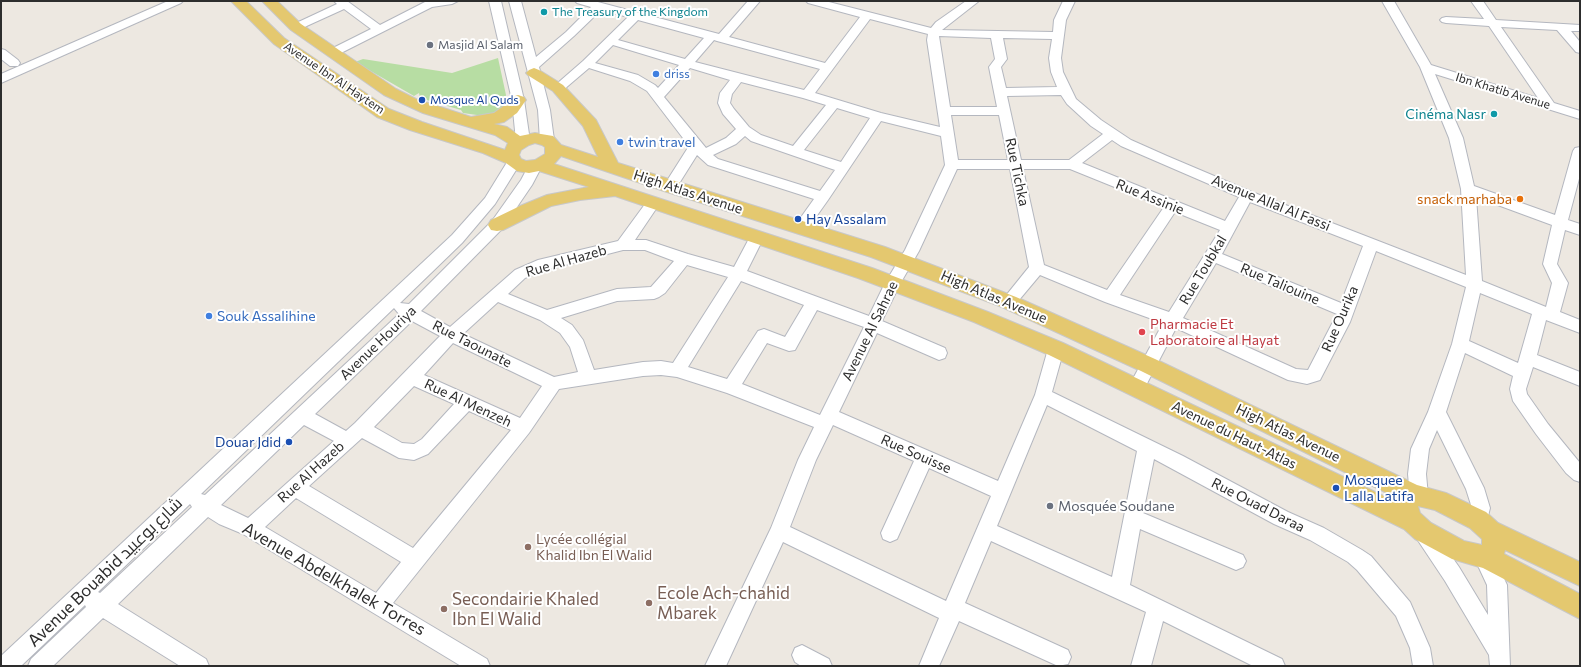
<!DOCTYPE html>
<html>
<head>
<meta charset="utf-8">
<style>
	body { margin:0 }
	#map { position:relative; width:1581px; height:667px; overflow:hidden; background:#ede8e1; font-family:Commissioner,sans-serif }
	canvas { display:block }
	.frame { position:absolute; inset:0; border:2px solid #2d2d2d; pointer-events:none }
</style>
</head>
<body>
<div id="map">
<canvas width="1581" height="667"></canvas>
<div class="frame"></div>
</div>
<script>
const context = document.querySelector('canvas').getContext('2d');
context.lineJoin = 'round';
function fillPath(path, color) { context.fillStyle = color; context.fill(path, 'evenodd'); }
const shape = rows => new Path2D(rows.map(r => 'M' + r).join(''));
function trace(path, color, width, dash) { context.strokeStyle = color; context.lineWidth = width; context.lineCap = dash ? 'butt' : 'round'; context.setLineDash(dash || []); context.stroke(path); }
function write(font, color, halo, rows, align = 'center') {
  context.font = font + ' Commissioner,Cairo,sans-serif'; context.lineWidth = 4; context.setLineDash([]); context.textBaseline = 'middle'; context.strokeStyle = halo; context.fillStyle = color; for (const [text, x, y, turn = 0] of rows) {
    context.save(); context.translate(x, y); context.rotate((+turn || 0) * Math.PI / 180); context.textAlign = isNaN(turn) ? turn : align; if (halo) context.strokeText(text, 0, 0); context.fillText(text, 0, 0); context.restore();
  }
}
const green = shape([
	[498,58,506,95,503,106,495,113,484,116,463,113,461,110,420,98,419,93,414,96,355,62,363,59,452,73]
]);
const minor = shape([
	[168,1,183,1,181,3,1,83,1,74,168,1],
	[334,1,347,1,380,25,425,2,458,1,452,4,432,7,333,57,329,56,327,53,329,50,371,29,344,9,300,29,296,30,292,29,290,27,292,25,337,4,334,1],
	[489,1,501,1,524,100,530,141,528,144,523,145,518,144,516,141,512,100,489,1],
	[509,1,521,1,536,57,566,32,591,7,577,3,575,1,594,1,719,34,748,1,760,1,729,37,825,63,860,17,808,3,806,1,825,1,931,28,936,22,966,1,979,1,942,30,1053,32,1054,20,1063,1,1075,1,1066,20,1061,58,1063,72,1076,99,1101,120,1131,140,1167,156,1252,192,1466,275,1461,189,1449,138,1420,67,1382,1,1394,1,1431,65,1538,98,1489,26,1446,23,1442,22,1440,20,1442,18,1446,17,1484,19,1471,1,1483,1,1496,20,1580,25,1580,31,1571,31,1580,42,1580,53,1576,52,1557,30,1501,27,1554,103,1580,111,1580,119,1435,74,1463,138,1474,186,1555,215,1573,151,1575,148,1580,147,1580,175,1568,220,1580,224,1580,235,1565,230,1557,264,1568,283,1560,312,1580,320,1580,333,1546,320,1537,355,1580,372,1580,386,1533,367,1526,389,1527,394,1548,424,1580,463,1580,482,1574,480,1566,473,1536,434,1513,401,1510,389,1513,376,1465,353,1446,412,1484,488,1490,508,1487,520,1485,526,1478,529,1471,526,1469,520,1472,508,1466,489,1437,430,1429,449,1426,474,1428,496,1425,502,1419,504,1413,502,1410,496,1408,474,1411,449,1428,412,1452,344,1466,287,1376,251,1350,322,1320,380,1307,384,1288,380,1176,328,1142,393,1136,395,1130,393,1128,388,1163,323,1105,302,1040,275,1014,306,1009,308,1004,306,1001,302,1004,298,1029,267,1010,169,957,169,919,251,900,284,882,321,945,348,947,353,945,358,939,360,877,333,839,412,998,481,1035,395,1048,349,1050,344,1056,343,1062,344,1064,349,1052,392,1183,456,1288,512,1324,528,1362,550,1371,556,1410,602,1430,648,1433,666,1413,666,1410,648,1396,616,1357,570,1348,562,1310,540,1274,524,1154,459,1143,513,1243,555,1246,561,1243,567,1236,570,1140,529,1130,585,1282,659,1285,666,1253,666,1163,621,1151,666,1131,666,1146,612,991,541,965,603,1068,650,1071,657,1068,664,1058,666,959,621,939,666,919,666,939,618,783,542,726,666,705,666,771,528,798,460,814,427,727,393,677,377,661,375,643,376,559,389,529,433,393,603,487,659,490,666,461,666,243,534,219,524,208,517,118,604,206,659,209,666,180,666,103,618,53,666,28,666,31,659,86,607,85,605,21,666,1,666,1,656,452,235,485,198,509,159,514,158,519,159,521,162,495,204,462,243,400,303,409,304,492,221,521,180,530,163,535,161,540,163,542,166,532,185,502,229,421,311,450,327,515,270,538,260,618,241,648,200,653,198,658,200,660,203,635,240,646,240,688,254,734,267,752,233,757,232,762,233,764,237,747,271,869,316,885,283,905,250,945,165,941,136,881,121,828,200,806,231,801,232,796,231,794,227,814,199,708,165,697,155,675,190,670,192,665,190,663,187,689,146,647,91,630,81,589,68,562,91,558,92,554,91,552,88,583,61,628,17,601,10,574,36,539,67,550,110,554,140,552,143,547,144,542,143,540,140,538,110,509,1],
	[870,19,928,34,927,40,940,127,881,113,815,93,870,19],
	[638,20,704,38,685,59,618,40,638,20],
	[939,36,991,38,995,59,989,67,997,107,950,107,939,36],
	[1003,38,1052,39,1049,58,1051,72,1057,87,1006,88,1001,67,1007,59,1003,38],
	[714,40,717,41,820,69,804,90,695,62,714,40],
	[613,45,679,65,658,88,655,85,638,75,595,63,613,45],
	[690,68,730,80,720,93,718,103,723,114,736,129,726,138,706,148,664,97,690,68],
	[741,82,803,98,826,105,793,146,761,135,749,127,734,109,730,103,732,94,741,82],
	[1061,95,1067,104,1091,126,1103,134,1069,160,1021,160,1007,96,1061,95],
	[837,108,870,118,841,162,804,150,837,108],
	[951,115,999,115,1008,160,958,160,951,115],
	[745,136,751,141,835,170,820,191,718,159,713,155,736,144,745,136],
	[1112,140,1121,146,1239,197,1225,221,1082,163,1112,140],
	[1023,169,1070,169,1164,207,1107,290,1044,265,1023,169],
	[1476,197,1552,225,1543,264,1552,283,1546,307,1482,281,1476,197],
	[1250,202,1363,246,1341,303,1222,254,1250,202],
	[1175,212,1220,230,1169,312,1120,295,1175,212],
	[623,250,645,250,674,261,651,287,617,289,547,310,508,294,525,278,542,271,623,250],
	[1216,263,1337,314,1308,370,1296,369,1183,318,1216,263],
	[687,265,728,277,673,363,661,361,643,362,594,370,583,340,572,325,561,318,617,301,654,299,659,297,665,293,687,265],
	[741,281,804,305,785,337,764,329,758,331,727,379,688,367,741,281],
	[1480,293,1532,314,1518,363,1469,341,1480,293],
	[498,302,540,320,560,333,570,347,578,372,554,377,463,334,498,302],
	[394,308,399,314,205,495,201,494,394,308],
	[817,310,864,327,820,415,742,384,767,343,789,351,795,350,817,310],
	[412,321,440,336,355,423,346,431,315,414,412,321],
	[453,343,542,386,520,418,424,375,453,343],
	[414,386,454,404,422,439,414,444,402,443,374,427,414,386],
	[1047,405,1137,451,1112,577,997,526,1047,405],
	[469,411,511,430,413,548,309,486,362,438,399,458,414,460,428,454,469,411],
	[304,425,334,441,248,518,221,505,304,425],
	[833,425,914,461,881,533,883,539,890,542,897,539,929,468,991,496,946,601,790,527,816,460,833,425],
	[296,498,401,562,376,593,265,527,296,498],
	[190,504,192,507,100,593,98,592,190,504],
	[1,49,5,50,18,60,20,63,18,66,10,66,1,59,1,49],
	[1424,524,1431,527,1459,567,1488,615,1487,585,1474,557,1477,551,1484,548,1491,551,1507,585,1510,666,1490,666,1489,655,1445,581,1417,539,1415,533,1417,527,1424,524],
	[802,645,829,659,832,666,801,666,795,662,792,655,795,648,802,645]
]);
const major = shape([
	[231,1,246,1,284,38,389,109,422,122,505,150,508,143,495,135,423,113,384,95,291,30,262,1,277,1,301,24,396,89,416,99,471,117,494,113,505,105,512,97,518,95,524,97,526,100,517,113,504,122,494,124,507,127,520,136,535,133,553,136,561,145,598,157,583,126,553,91,529,76,526,73,529,70,534,68,539,70,563,85,596,120,618,163,885,247,1016,297,1155,359,1417,485,1446,493,1486,512,1498,523,1580,562,1580,586,1505,550,1504,554,1580,594,1580,619,1483,568,1452,559,1415,539,1404,529,1049,355,974,322,858,278,615,196,580,200,551,206,503,230,497,231,491,230,488,225,491,220,520,206,547,195,589,187,539,171,529,173,517,171,506,163,483,153,410,130,377,117,274,44,231,1],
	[535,143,542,145,545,147,545,154,535,160,526,161,521,159,519,155,521,150,529,145,535,143],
	[561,156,664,191,871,257,1002,307,1141,371,1397,498,1396,502,1063,343,988,312,872,268,554,164,561,156],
	[1418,506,1435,510,1470,528,1482,539,1482,545,1464,541,1431,523,1420,513,1418,506]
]);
const markers = [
	[544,12,4,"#0f9aa8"],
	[430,45,4,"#6b7280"],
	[656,74,4,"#3f7fe0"],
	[422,100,4,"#1a4fb4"],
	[1494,114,4,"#0f9aa8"],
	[620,142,4,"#3f7fe0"],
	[1520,199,4,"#e8710a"],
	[798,219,4,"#1a4fb4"],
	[209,316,4,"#3f7fe0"],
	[1142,332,4,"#e0444e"],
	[289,442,4,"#1a4fb4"],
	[1336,488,4,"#1a4fb4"],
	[1050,506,4,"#6b7280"],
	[528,547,4,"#8d6e63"],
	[649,603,4,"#8d6e63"],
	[444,609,4,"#8d6e63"]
];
const farCulturenames = [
	["The Treasury of the Kingdom",552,12]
];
const farWorshipnames = [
	["Masjid Al Salam",438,45]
];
const farShopnames = [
	["driss",664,74]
];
const farStreetnames = [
	["Avenue Ibn Al Haytem",334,78,34],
	["Ibn Khatib Avenue",1503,91,17]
];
const farTransitnames = [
	["Mosque Al Quds",430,100]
];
const cultureNames = [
	["Cinéma Nasr",1486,114]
];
const shopNames = [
	["twin travel",628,142],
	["Souk Assalihine",217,316]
];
const streetNames = [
	["Rue Tichka",1017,172,78],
	["High Atlas Avenue",688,192,18],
	["Rue Assinie",1150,197,22],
	["Avenue Allal Al Fassi",1271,203,22],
	["Rue Al Hazeb",566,261,-16],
	["Rue Toubkal",1203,270,-59],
	["Rue Taliouine",1280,284,23],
	["High Atlas Avenue",994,297,23],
	["Rue Ourika",1340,319,-66],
	["Avenue Al Sahrae",870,331,-64],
	["Avenue Houriya",378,343,-44],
	["Rue Taounate",472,344,27],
	["Rue Al Menzeh",468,403,25],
	["High Atlas Avenue",1288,433,26],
	["Avenue du Haut-Atlas",1234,435,26],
	["Rue Souisse",916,454,24],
	["Rue Al Hazeb",311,472,-42],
	["Rue Ouad Daraa",1258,505,27]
];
const foodNames = [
	["snack marhaba",1512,199]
];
const transitNames = [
	["Hay Assalam",806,219],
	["Douar Jdid",281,442,"right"],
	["Mosquee",1344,480],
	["Lalla Latifa",1344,496]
];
const healthNames = [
	["Pharmacie Et",1150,324],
	["Laboratoire al Hayat",1150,340]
];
const worshipNames = [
	["Mosquée Soudane",1058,506]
];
const educationNames = [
	["Lycée collégial",536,539],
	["Khalid Ibn El Walid",536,555]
];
const nearStreetnames = [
	["Avenue Bouabid شارع بوعبيد",105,572,-44],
	["Avenue Abdelkhalek Torres",334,579,30]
];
const nearEducationnames = [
	["Ecole Ach-chahid",657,593],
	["Mbarek",657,613],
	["Secondairie Khaled",452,599],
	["Ibn El Walid",452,619]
];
fillPath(green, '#b7dda3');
trace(minor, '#b4b7bf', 2);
trace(major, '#c8c8c8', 2);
fillPath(minor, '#fff');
fillPath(major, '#e4c86f');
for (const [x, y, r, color] of markers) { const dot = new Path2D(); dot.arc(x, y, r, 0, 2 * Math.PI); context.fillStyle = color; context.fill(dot); trace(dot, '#fff', 1.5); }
write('12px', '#0d838f', '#fff', farCulturenames, 'left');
write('12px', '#5b616d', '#fff', farWorshipnames, 'left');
write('12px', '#366cbe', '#fff', farShopnames, 'left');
write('12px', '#2d2d2d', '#fff', farStreetnames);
write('12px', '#164399', '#fff', farTransitnames, 'left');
write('14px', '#0d838f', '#fff', cultureNames, 'right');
write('14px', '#366cbe', '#fff', shopNames, 'left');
write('14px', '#2d2d2d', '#fff', streetNames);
write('14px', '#c56008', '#fff', foodNames, 'right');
write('14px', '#164399', '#fff', transitNames, 'left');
write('14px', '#be3a42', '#fff', healthNames, 'left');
write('14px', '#5b616d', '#fff', worshipNames, 'left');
write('14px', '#785e54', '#fff', educationNames, 'left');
write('17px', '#2d2d2d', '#fff', nearStreetnames);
write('17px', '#785e54', '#fff', nearEducationnames, 'left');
</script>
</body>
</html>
